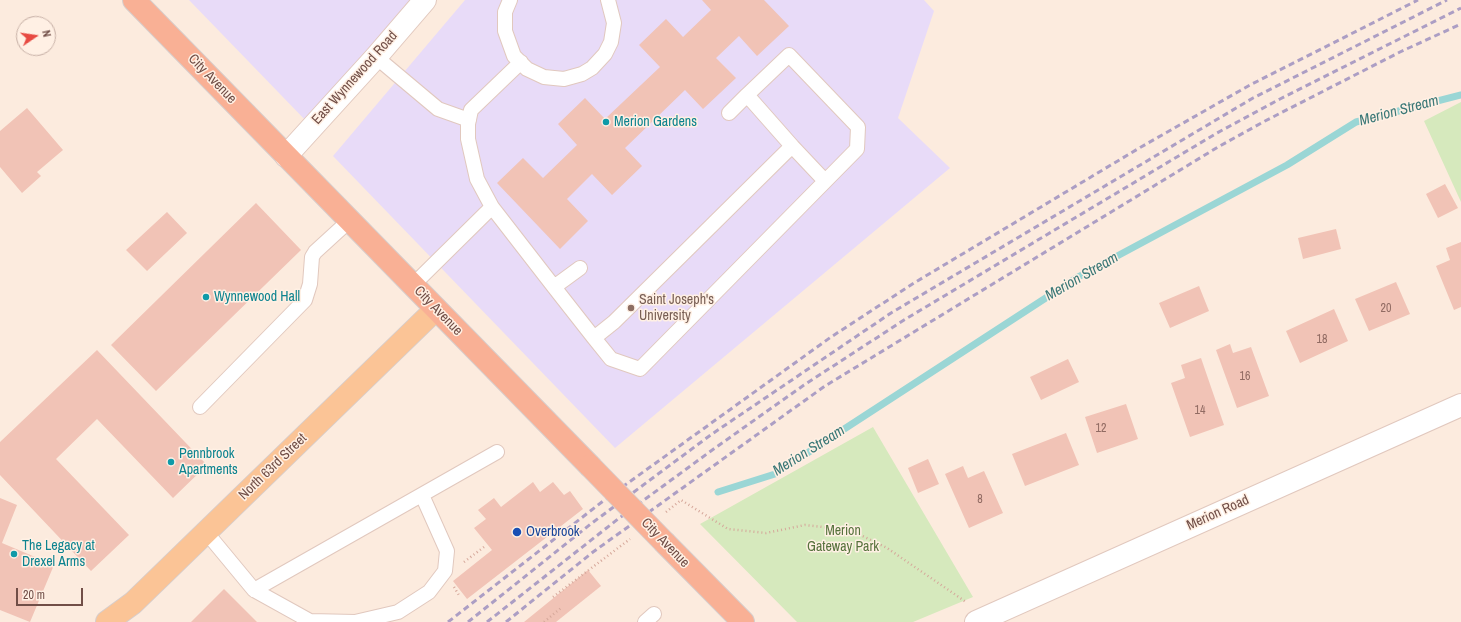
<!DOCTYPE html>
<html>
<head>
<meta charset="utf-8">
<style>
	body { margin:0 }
	#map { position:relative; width:1461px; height:622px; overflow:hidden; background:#fcebde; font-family:"Archivo Narrow",sans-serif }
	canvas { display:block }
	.north { position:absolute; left:16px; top:16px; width:40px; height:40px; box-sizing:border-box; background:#fff0e4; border:1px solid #c6afa5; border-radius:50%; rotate:77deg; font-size:11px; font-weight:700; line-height:16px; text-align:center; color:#714e47 }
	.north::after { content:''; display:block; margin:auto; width:14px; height:18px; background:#e74a42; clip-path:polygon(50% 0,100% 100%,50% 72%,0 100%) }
	.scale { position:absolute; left:16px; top:588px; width:67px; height:18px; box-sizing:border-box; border:2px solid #714e47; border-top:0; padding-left:5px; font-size:12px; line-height:14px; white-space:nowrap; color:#714e47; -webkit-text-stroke:3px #fff0e4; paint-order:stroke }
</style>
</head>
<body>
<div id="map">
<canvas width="1461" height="622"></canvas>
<div class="north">N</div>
<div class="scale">20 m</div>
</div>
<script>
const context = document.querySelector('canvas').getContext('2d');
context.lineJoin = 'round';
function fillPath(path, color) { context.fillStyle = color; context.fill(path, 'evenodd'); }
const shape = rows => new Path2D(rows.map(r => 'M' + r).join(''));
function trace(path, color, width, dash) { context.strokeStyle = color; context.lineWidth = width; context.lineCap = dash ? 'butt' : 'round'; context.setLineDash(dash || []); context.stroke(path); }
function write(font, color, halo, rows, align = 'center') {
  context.font = font + ' "Archivo Narrow",sans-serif'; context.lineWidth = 3; context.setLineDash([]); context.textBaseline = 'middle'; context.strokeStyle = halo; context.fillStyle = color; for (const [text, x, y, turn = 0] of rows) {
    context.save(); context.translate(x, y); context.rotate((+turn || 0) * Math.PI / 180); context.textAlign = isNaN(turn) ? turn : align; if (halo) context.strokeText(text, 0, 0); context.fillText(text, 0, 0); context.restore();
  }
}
const education = shape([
	[189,0,419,0,310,125],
	[465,0,924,0,934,11,898,118,950,168,615,448,333,156]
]);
const green = shape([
	[1461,102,1461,202,1424,121],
	[873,427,973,597,913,622,797,622,700,524]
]);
const stream = shape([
	[718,492,775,474,1078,277,1287,165,1356,122,1461,95]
]);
const building = shape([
	[702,0,764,0,789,26,757,56,739,36,716,58,736,78,703,109,685,90,625,148,642,166,612,195,592,174,567,199,588,221,560,249,497,183,523,158,543,178,577,145,558,124,585,98,605,119,660,67,639,45,666,19,683,37,711,10],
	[27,108,63,150,37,172,41,176,22,193,0,167,0,131],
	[1445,184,1458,208,1438,218,1426,194],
	[256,203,301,250,156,391,111,345],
	[167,212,187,233,147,271,126,250],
	[1336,229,1341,249,1303,259,1298,238],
	[1461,242,1461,307,1454,310,1436,266,1450,260,1446,248],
	[1396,282,1410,314,1369,331,1355,299],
	[1199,286,1209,311,1170,328,1159,303],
	[1334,309,1348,341,1300,363,1286,331],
	[1230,344,1233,353,1251,347,1269,396,1237,408,1216,350],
	[97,350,207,465,173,498,97,419,56,459,129,535,91,571,0,475,0,442],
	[1201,358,1224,425,1190,437,1171,383,1185,378,1181,365],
	[1068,359,1079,382,1041,400,1030,377],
	[1126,404,1138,439,1097,453,1085,417],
	[1066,433,1079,465,1025,486,1012,454],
	[928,459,939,484,918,493,908,468],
	[963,466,968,478,984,471,1003,513,969,528,945,474],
	[533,482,540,492,553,482,564,495,570,491,583,509,467,599,453,581,492,550,474,528,486,519,478,510,494,498,501,507],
	[0,498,17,505,2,543,54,565,30,622,0,610],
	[588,570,601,586,556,622,524,622],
	[224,589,257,622,191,622]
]);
const path = shape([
	[666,512,681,500,728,529,766,533,805,525,850,530,887,548,966,602],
	[464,562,484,547],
	[454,587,460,597],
	[553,597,630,539],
	[544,622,561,608]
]);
const service = shape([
	[510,0,505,12,505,31,514,56,527,69,544,77,564,79,582,74,592,68,605,54,611,42,614,23,608,0],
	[376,57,438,109,469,120],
	[521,62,471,110,468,124,468,139,477,179,492,207,554,287,594,338,611,359,640,369,857,149,858,127,789,55,747,95,792,146,614,322,594,338],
	[729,113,747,95],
	[792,146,825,181],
	[413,285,492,207],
	[554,287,580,268],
	[200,407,305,300,310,284,312,257,315,252,350,220],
	[206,532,254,590,497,452],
	[254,590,310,621,355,622,398,612,429,592,445,571,447,551,422,495],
	[645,622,654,614]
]);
const tertiary = shape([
	[286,156,376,57,425,0],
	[976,622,1461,405]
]);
const primary = shape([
	[107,622,133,603,436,309]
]);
const trunk = shape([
	[134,0,590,466],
	[665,543,743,622]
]);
const rail = shape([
	[448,622,607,498,831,337,914,283,1141,147,1250,85,1418,0],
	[468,622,592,523,712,434,891,313,1253,98,1447,0],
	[487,622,618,519,715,448,804,385,904,320,1217,133,1280,99,1461,8],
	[506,622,593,552,825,386,1218,147,1265,121,1400,52,1461,24]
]);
const trunkBridge = shape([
	[590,466,665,543]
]);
const markers = [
	[606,122,4,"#0f9aa8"],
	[206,297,4,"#0f9aa8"],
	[631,308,4,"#8d6e63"],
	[171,462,4,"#0f9aa8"],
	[517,532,5,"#1a4fb4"],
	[14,554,4,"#0f9aa8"]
];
const numberNames = [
	["20",1386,309],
	["18",1322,340],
	["16",1245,377],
	["14",1200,411],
	["12",1101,429],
	["8",980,500]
];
const streetNames = [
	["East Wynnewood Road",355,78,-48],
	["City Avenue",212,79,46],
	["City Avenue",438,311,46],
	["North 63rd Street",273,467,-44],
	["Merion Road",1218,513,-24],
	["City Avenue",665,543,46]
];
const cultureNames = [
	["Merion Gardens",614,122],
	["Wynnewood Hall",214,297],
	["Pennbrook",179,454],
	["Apartments",179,470],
	["The Legacy at",22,546],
	["Drexel Arms",22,562]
];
const educationNames = [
	["Saint Joseph's",639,300],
	["University",639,316]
];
const parkNames = [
	["Merion",843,531],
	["Gateway Park",843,547]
];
const transitNames = [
	["Overbrook",526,532]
];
const waterNames = [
	["Merion Stream",1399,111,-15],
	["Merion Stream",1082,277,-30],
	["Merion Stream",809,451,-32]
];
fillPath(education, '#e8dbf8');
fillPath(green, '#d6e9bd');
trace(stream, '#9ad6d5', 7);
fillPath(building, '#f1c3b6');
trace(service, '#e1c8be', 16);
trace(tertiary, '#e1c8be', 24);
trace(primary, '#d7cdcb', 24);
trace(trunk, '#d7cdcb', 24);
trace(path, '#d5a79a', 2.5, [1, 3]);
trace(service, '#fff', 14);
trace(tertiary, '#fff', 22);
trace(primary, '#fbc496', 22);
trace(trunk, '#f9b095', 22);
trace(rail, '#ac9ec4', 3, [6, 4]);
trace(trunkBridge, '#d7cdcb', 24, []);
trace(trunkBridge, '#f9b095', 22);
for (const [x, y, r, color] of markers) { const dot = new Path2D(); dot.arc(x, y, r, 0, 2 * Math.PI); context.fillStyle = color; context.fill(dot); trace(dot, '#fff0e4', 1.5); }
write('12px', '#916b63', null, numberNames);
write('14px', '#714e47', '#fff0e4', streetNames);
write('14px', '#0d838f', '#fff0e4', cultureNames, 'left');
write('14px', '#785e54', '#fff0e4', educationNames, 'left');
write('14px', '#56723c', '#fff0e4', parkNames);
write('14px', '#164399', '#fff0e4', transitNames, 'left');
write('italic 15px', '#3b7877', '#fff0e4', waterNames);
</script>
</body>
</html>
